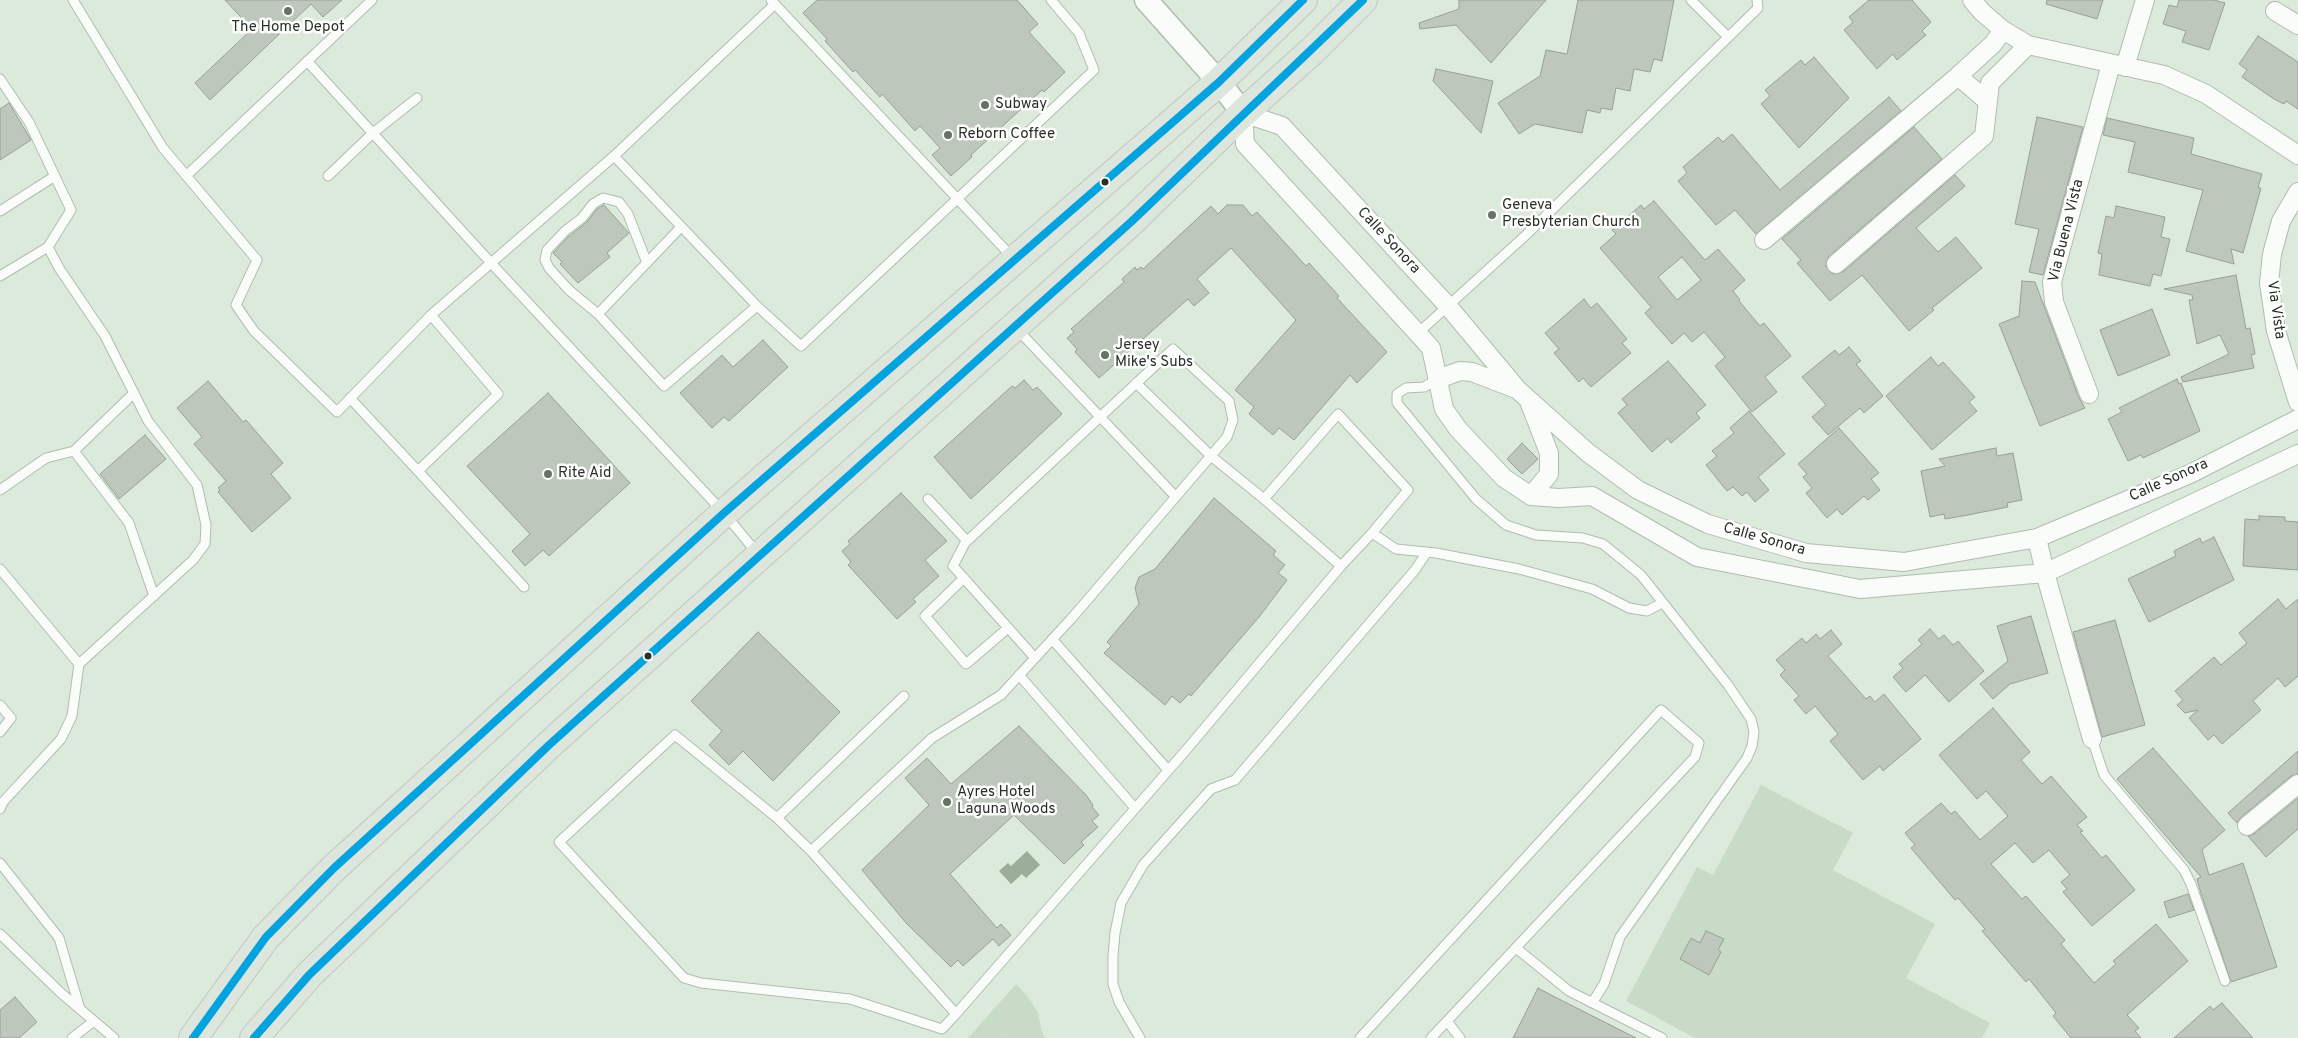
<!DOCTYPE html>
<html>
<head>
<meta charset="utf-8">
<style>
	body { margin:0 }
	canvas { display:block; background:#dceadb }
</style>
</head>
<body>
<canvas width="2298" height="1038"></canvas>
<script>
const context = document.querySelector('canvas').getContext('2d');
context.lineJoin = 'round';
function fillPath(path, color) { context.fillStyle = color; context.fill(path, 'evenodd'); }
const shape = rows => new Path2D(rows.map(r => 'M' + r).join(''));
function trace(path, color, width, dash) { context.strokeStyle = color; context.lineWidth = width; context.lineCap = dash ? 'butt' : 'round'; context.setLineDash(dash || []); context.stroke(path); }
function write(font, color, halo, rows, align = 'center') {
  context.font = font + ' Overpass,sans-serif'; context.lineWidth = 5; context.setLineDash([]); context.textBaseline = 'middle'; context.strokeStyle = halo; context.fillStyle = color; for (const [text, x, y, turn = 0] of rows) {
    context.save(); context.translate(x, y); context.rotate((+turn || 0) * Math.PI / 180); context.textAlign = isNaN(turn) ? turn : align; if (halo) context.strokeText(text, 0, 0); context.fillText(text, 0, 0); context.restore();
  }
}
const green = shape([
	[1761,785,1853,833,1833,870,1935,924,1906,978,1990,1023,1982,1038,1695,1038,1626,1001,1697,867,1713,875],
	[1016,984,1028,997,1038,1013,1042,1032,1045,1038,968,1038]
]);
const water = shape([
	[1027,851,1040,865,1026,878,1022,874,1011,884,999,871,1008,863,1011,866]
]);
const building = shape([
	[225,0,342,0,323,17,311,4,210,100,195,83,252,29,225,0],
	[817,0,1017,0,1038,24,1029,32,1065,72,1044,92,1042,90,971,155,972,157,951,176,932,155,940,148,920,126,915,131,882,94,880,97,855,70,853,72,825,41,827,39,803,13,817,0],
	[1459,0,1546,0,1491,63,1456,25,1420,29,1419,23,1459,9,1459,0],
	[1578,0,1674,0,1662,61,1654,59,1650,72,1634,69,1630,91,1616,88,1612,110,1601,108,1600,113,1587,110,1582,133,1535,124,1519,134,1498,103,1540,76,1546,50,1567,54,1578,0],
	[1869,0,1912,0,1931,22,1922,31,1926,35,1897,60,1893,54,1877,69,1844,30,1853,22,1849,17,1869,0],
	[2047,0,2103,0,2097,19,2046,4,2047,0],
	[2179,0,2214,0,2225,3,2209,50,2182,42,2186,31,2163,24,2169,5,2177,7,2179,0],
	[2258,36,2298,62,2298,109,2286,101,2284,104,2274,99,2242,77,2247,70,2239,64,2258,36],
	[1814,57,1849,98,1799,148,1761,104,1770,96,1765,90,1801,60,1805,65,1814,57],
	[1436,69,1493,81,1481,133,1433,81,1436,69],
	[1889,97,1901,111,1756,234,1735,210,1716,225,1678,181,1687,173,1683,167,1718,137,1723,142,1732,134,1780,190,1889,97],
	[9,103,31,140,0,160,0,109,9,103],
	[2037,117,2083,127,2043,275,2029,272,2039,229,2015,224,2037,117],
	[2107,118,2194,138,2191,154,2262,174,2258,188,2261,188,2243,253,2231,249,2234,264,2186,251,2203,190,2128,172,2135,142,2103,135,2107,118],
	[1914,127,1942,159,1829,256,1826,266,1832,274,1843,272,1955,175,1965,186,1916,228,1938,252,1956,237,1982,268,1932,308,1934,310,1909,331,1862,275,1830,301,1797,263,1801,260,1782,239,1914,127],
	[1654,201,1705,260,1718,249,1745,280,1733,291,1740,300,1739,301,1760,326,1764,323,1791,356,1765,377,1777,392,1752,412,1715,366,1725,357,1704,332,1692,342,1684,333,1672,344,1645,313,1651,307,1600,248,1616,234,1612,230,1641,205,1644,209,1654,201],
	[1682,257,1701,280,1677,300,1658,277,1682,257],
	[604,205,629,233,607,253,610,257,578,283,560,264,562,262,553,253,568,237,587,222,597,209,604,205],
	[1227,205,1243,205,1252,216,1257,212,1306,266,1309,263,1339,296,1337,298,1387,352,1357,383,1350,375,1294,440,1279,428,1273,435,1249,414,1254,407,1235,390,1296,320,1231,248,1197,279,1209,293,1194,306,1188,299,1099,378,1075,352,1077,349,1067,338,1074,332,1071,329,1124,282,1122,279,1135,267,1137,270,1141,267,1143,269,1211,206,1218,214,1227,205],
	[2116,206,2165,217,2161,237,2170,239,2161,276,2153,274,2150,286,2099,275,2102,254,2098,253,2106,216,2114,218,2116,206],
	[2236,275,2246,329,2250,328,2255,354,2251,355,2254,368,2183,382,2181,377,2229,354,2220,335,2197,344,2189,300,2193,300,2192,295,2164,289,2236,275],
	[2022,281,2035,282,2079,398,2085,408,2040,426,1999,324,2019,316,2022,281],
	[1584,299,1591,308,1597,303,1627,339,1622,343,1631,353,1591,387,1583,378,1579,382,1554,353,1559,349,1545,333,1584,299],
	[2152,309,2170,355,2118,376,2100,330,2152,309],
	[763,340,788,367,729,421,724,417,712,428,680,393,722,355,733,367,763,340],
	[1849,347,1861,361,1856,364,1883,396,1864,413,1860,408,1828,435,1812,417,1826,405,1802,377,1835,350,1839,355,1849,347],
	[1931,357,1938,366,1943,362,1975,397,1969,402,1977,411,1932,450,1886,396,1931,357],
	[1668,361,1706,405,1696,413,1700,418,1671,443,1668,438,1652,452,1618,413,1627,405,1622,399,1668,361],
	[2177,379,2179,384,2181,383,2200,431,2143,458,2141,455,2128,461,2108,419,2122,412,2119,408,2177,379],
	[1024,380,1033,390,1037,387,1062,414,971,499,934,457,1012,386,1015,388,1024,380],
	[208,381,243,422,246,420,283,463,271,474,291,498,252,532,218,492,220,490,218,488,226,481,194,444,202,437,177,408,208,381],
	[548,393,630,483,549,556,543,550,525,566,512,551,530,534,467,466,548,393],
	[1749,411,1785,454,1758,477,1769,490,1755,502,1747,492,1742,496,1733,487,1727,491,1706,465,1717,456,1712,451,1734,433,1730,428,1749,411],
	[1839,428,1879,473,1871,479,1880,490,1868,500,1864,496,1842,515,1837,509,1827,518,1806,493,1812,488,1803,477,1807,474,1798,464,1839,428],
	[145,435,166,459,119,499,100,474,145,435],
	[1522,443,1538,459,1522,474,1507,459,1522,443],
	[1996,448,1997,456,2013,453,2022,500,2007,503,2008,507,1968,515,1945,519,1944,514,1930,517,1921,471,1945,466,1939,459,1996,448],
	[901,493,947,541,925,560,939,576,913,599,916,602,897,619,848,565,851,562,842,551,850,544,848,541,901,493],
	[1214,498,1276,551,1273,555,1285,565,1278,573,1287,580,1259,617,1191,696,1189,694,1180,703,1172,696,1165,705,1104,653,1111,646,1107,642,1139,604,1135,588,1139,577,1155,569,1214,498],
	[2259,516,2285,517,2285,521,2298,522,2298,570,2243,566,2245,519,2259,520,2259,516],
	[2214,537,2234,580,2149,622,2128,579,2176,556,2174,551,2200,538,2202,543,2214,537],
	[2278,599,2286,609,2298,599,2298,676,2285,687,2278,678,2253,701,2261,710,2222,744,2214,735,2208,740,2189,718,2198,710,2185,713,2177,705,2183,700,2175,691,2214,657,2221,665,2247,643,2239,633,2278,599],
	[2031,616,2048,673,2010,684,1993,699,1980,684,2008,661,1997,626,2031,616],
	[2115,620,2145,725,2102,737,2073,632,2115,620],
	[1930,629,1939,639,1944,635,1953,645,1958,641,1984,671,1949,702,1925,675,1906,692,1893,677,1903,668,1899,664,1922,644,1918,640,1930,629],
	[1831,630,1842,644,1828,656,1866,699,1870,696,1875,702,1884,694,1921,739,1883,771,1880,766,1863,780,1830,741,1838,734,1815,706,1806,714,1794,700,1799,696,1780,675,1785,670,1776,660,1802,638,1806,643,1816,634,1820,639,1831,630],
	[758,632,840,712,773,781,743,751,729,765,709,745,722,731,691,701,758,632],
	[1993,708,2030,752,2021,760,2042,784,2051,776,2087,817,2077,825,2083,831,2080,832,2102,858,2106,855,2135,890,2092,926,2063,892,2067,889,2061,882,2070,875,2049,850,2033,863,2015,843,1991,864,2022,899,2026,896,2065,940,2061,944,2094,983,2116,964,2113,961,2156,924,2188,961,2127,1015,2139,1028,2135,1031,2141,1038,2071,1038,2053,1016,2056,1013,2029,979,2026,982,1982,931,1985,929,1958,898,1955,900,1911,848,1915,845,1905,833,1941,803,1951,814,1955,811,1980,840,2008,816,1986,791,1977,799,1939,755,1993,708],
	[1019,726,1086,795,1093,805,1092,807,1099,815,1092,821,1098,827,1081,842,1084,845,1064,864,1014,815,950,874,997,928,1001,924,1011,935,999,946,993,939,963,966,958,960,951,967,906,923,862,870,929,805,905,778,927,758,951,784,1019,726],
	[2153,748,2225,830,2202,850,2209,875,2243,863,2277,967,2231,982,2200,890,2197,879,2201,877,2117,779,2153,748],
	[2298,751,2298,774,2291,776,2240,818,2237,823,2228,813,2298,751],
	[2298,798,2298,829,2266,857,2248,836,2254,834,2298,798],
	[2188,894,2194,910,2169,918,2164,902,2188,894],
	[1706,931,1724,939,1718,950,1721,952,1709,975,1680,959,1691,938,1700,943,1706,931],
	[1538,988,1551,995,1636,1038,1513,1038,1538,988],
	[15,997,37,1022,19,1038,0,1038,0,1010,15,997],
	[2222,1003,2253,1038,2174,1038,2210,1006,2213,1010,2222,1003]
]);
const path = shape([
	[999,1003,1008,1015,1002,1037,1009,1038]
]);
const service = shape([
	[73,0,163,148,257,260,236,305,254,331,337,412,431,315,491,263,724,513,757,553],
	[771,0,1013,258],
	[1691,0,1728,37],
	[775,4,614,156,757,306,801,346,1094,70,1079,33,1051,0],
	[307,61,491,263,614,156],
	[0,79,29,122,71,210,48,247,59,268,105,336,148,421,197,485,206,525,205,544,193,560,79,664,72,716,61,739,3,802,0,809],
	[186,176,372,0],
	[328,176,373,133,417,98],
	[0,211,55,176],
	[681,227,598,314,664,386,757,306],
	[0,276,48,247],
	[598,314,569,290,549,268,545,260,547,250,565,231,582,218,593,204,603,198,619,202,628,214,647,263],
	[431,315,498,394,418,471,524,587],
	[1016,328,1176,497],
	[1417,334,1526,235,1758,8,1757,0],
	[1438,379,1424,387,1406,388,1397,394,1397,403,1476,499,1506,525,1536,535,1583,538,1603,544,1641,575,1728,685,1751,719,1754,732,1752,746,1747,758,1620,937,1604,984,1592,1003],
	[1136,383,1211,456,1264,499],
	[134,393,74,451,129,523,154,596],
	[350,398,418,471],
	[0,490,46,458,74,451],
	[928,499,967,541],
	[1372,533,1396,549,1436,553,1519,569,1592,589,1629,608,1647,611,1662,603],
	[0,569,79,664],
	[964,578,925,616,966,664,1008,628],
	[1052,639,1168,770],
	[1019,675,1135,808],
	[0,705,11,718,0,732],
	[2092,739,2104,775,2184,870,2191,884,2225,981],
	[777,818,904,696],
	[811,851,932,738,1001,695,1070,620,1084,604,1227,437,1233,420,1229,401,1173,349,965,543,953,566,1035,658],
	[0,863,59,938,80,1009],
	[0,934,61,993,114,1038],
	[1516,948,1569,991,1662,1038],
	[956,1014,942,1029,850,999,701,983,684,978,559,842,675,735,777,818,811,851,956,1014,1187,749,1341,566,1264,499,1338,414,1408,490,1372,533,1341,566],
	[1447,1021,1460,1038],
	[72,1038,94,1021],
	[1140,1038,1119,1002,1113,984,1113,956,1115,933,1121,903,1143,865,1211,789,1235,780,1415,570,1427,552],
	[1360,1038,1661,710,1699,743,1695,757,1431,1038]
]);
const minor = shape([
	[1972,0,1982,12,2003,30,2028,45,2164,75,2206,94,2298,155],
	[2275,11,2298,25],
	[2125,67,2145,0],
	[1958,76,1987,101],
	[2298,192,2281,221,2272,254,2269,283,2276,331,2298,402],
	[1764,240,1958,76,1993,44,2003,30],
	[1836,264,1984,136,1990,83,2028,45],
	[1438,379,1460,371,1472,372,1516,389],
	[2089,394,2054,302,2052,282,2111,64],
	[1530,404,1549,453,1549,474,1531,496],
	[2298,419,2190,474,2037,538,1904,562,1806,553,1708,524,1638,490,1587,452,1518,390,1447,305,1282,126,1243,113,1245,144,1431,348,1444,409,1458,429,1504,478,1531,496,1559,498,1592,496,1697,557,1860,589,2045,573,2298,454],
	[2037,538,2045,573,2092,739],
	[2247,826,2298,784]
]);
const tertiary = shape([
	[1146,0,1219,82,1243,113]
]);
const primary = shape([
	[193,1038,266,937,334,868,724,513,1219,82,1303,0],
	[254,1038,309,975,549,745,1131,222,1243,113,1312,51,1363,0]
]);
const bus1 = shape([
	[193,1038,266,937,334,868,724,513,1219,82,1303,0],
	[254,1038,309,975,549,745,1131,222,1363,0]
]);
const markers = [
	[288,11,5,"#677266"],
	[985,105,5,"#677266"],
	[948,135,5,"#677266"],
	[1105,182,4.5,"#283127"],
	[1492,215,5,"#677266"],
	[1105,355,5,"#677266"],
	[548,474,5,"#677266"],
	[648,656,4.5,"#283127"],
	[947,802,5,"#677266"]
];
const poiNames = [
	["The Home Depot",288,28,"center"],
	["Subway",995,105],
	["Reborn Coffee",958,135],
	["Geneva",1502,206],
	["Presbyterian Church",1502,223],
	["Jersey",1115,346],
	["Mike's Subs",1115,363],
	["Rite Aid",558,474],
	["Ayres Hotel",957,793],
	["Laguna Woods",957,810]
];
const streetNames = [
	["Via Buena Vista",2067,231,-76],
	["Calle Sonora",1388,241,47],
	["Via Vista",2275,310,82],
	["Calle Sonora",2169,481,-24],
	["Calle Sonora",1764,540,16]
];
fillPath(green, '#c8dbc6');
fillPath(water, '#9bae99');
fillPath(building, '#bdc7bc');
trace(building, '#97a196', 1);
trace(service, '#b1bcb0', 11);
trace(minor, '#b1bcb0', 20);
trace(tertiary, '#b1bcb0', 25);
trace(primary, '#bfc7bf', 30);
trace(path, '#d2d6d2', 3, [4, 2.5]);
trace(service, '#fafcfa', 9);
trace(minor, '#fafcfa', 18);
trace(tertiary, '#fafcfa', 22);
trace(primary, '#dde6dd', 28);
trace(bus1, '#04a2de', 8);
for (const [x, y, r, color] of markers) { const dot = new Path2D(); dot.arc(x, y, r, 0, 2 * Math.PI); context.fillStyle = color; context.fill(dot); trace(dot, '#fff', 2); }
write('15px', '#283127', '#fff', poiNames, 'left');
write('15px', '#283127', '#fff', streetNames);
</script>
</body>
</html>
